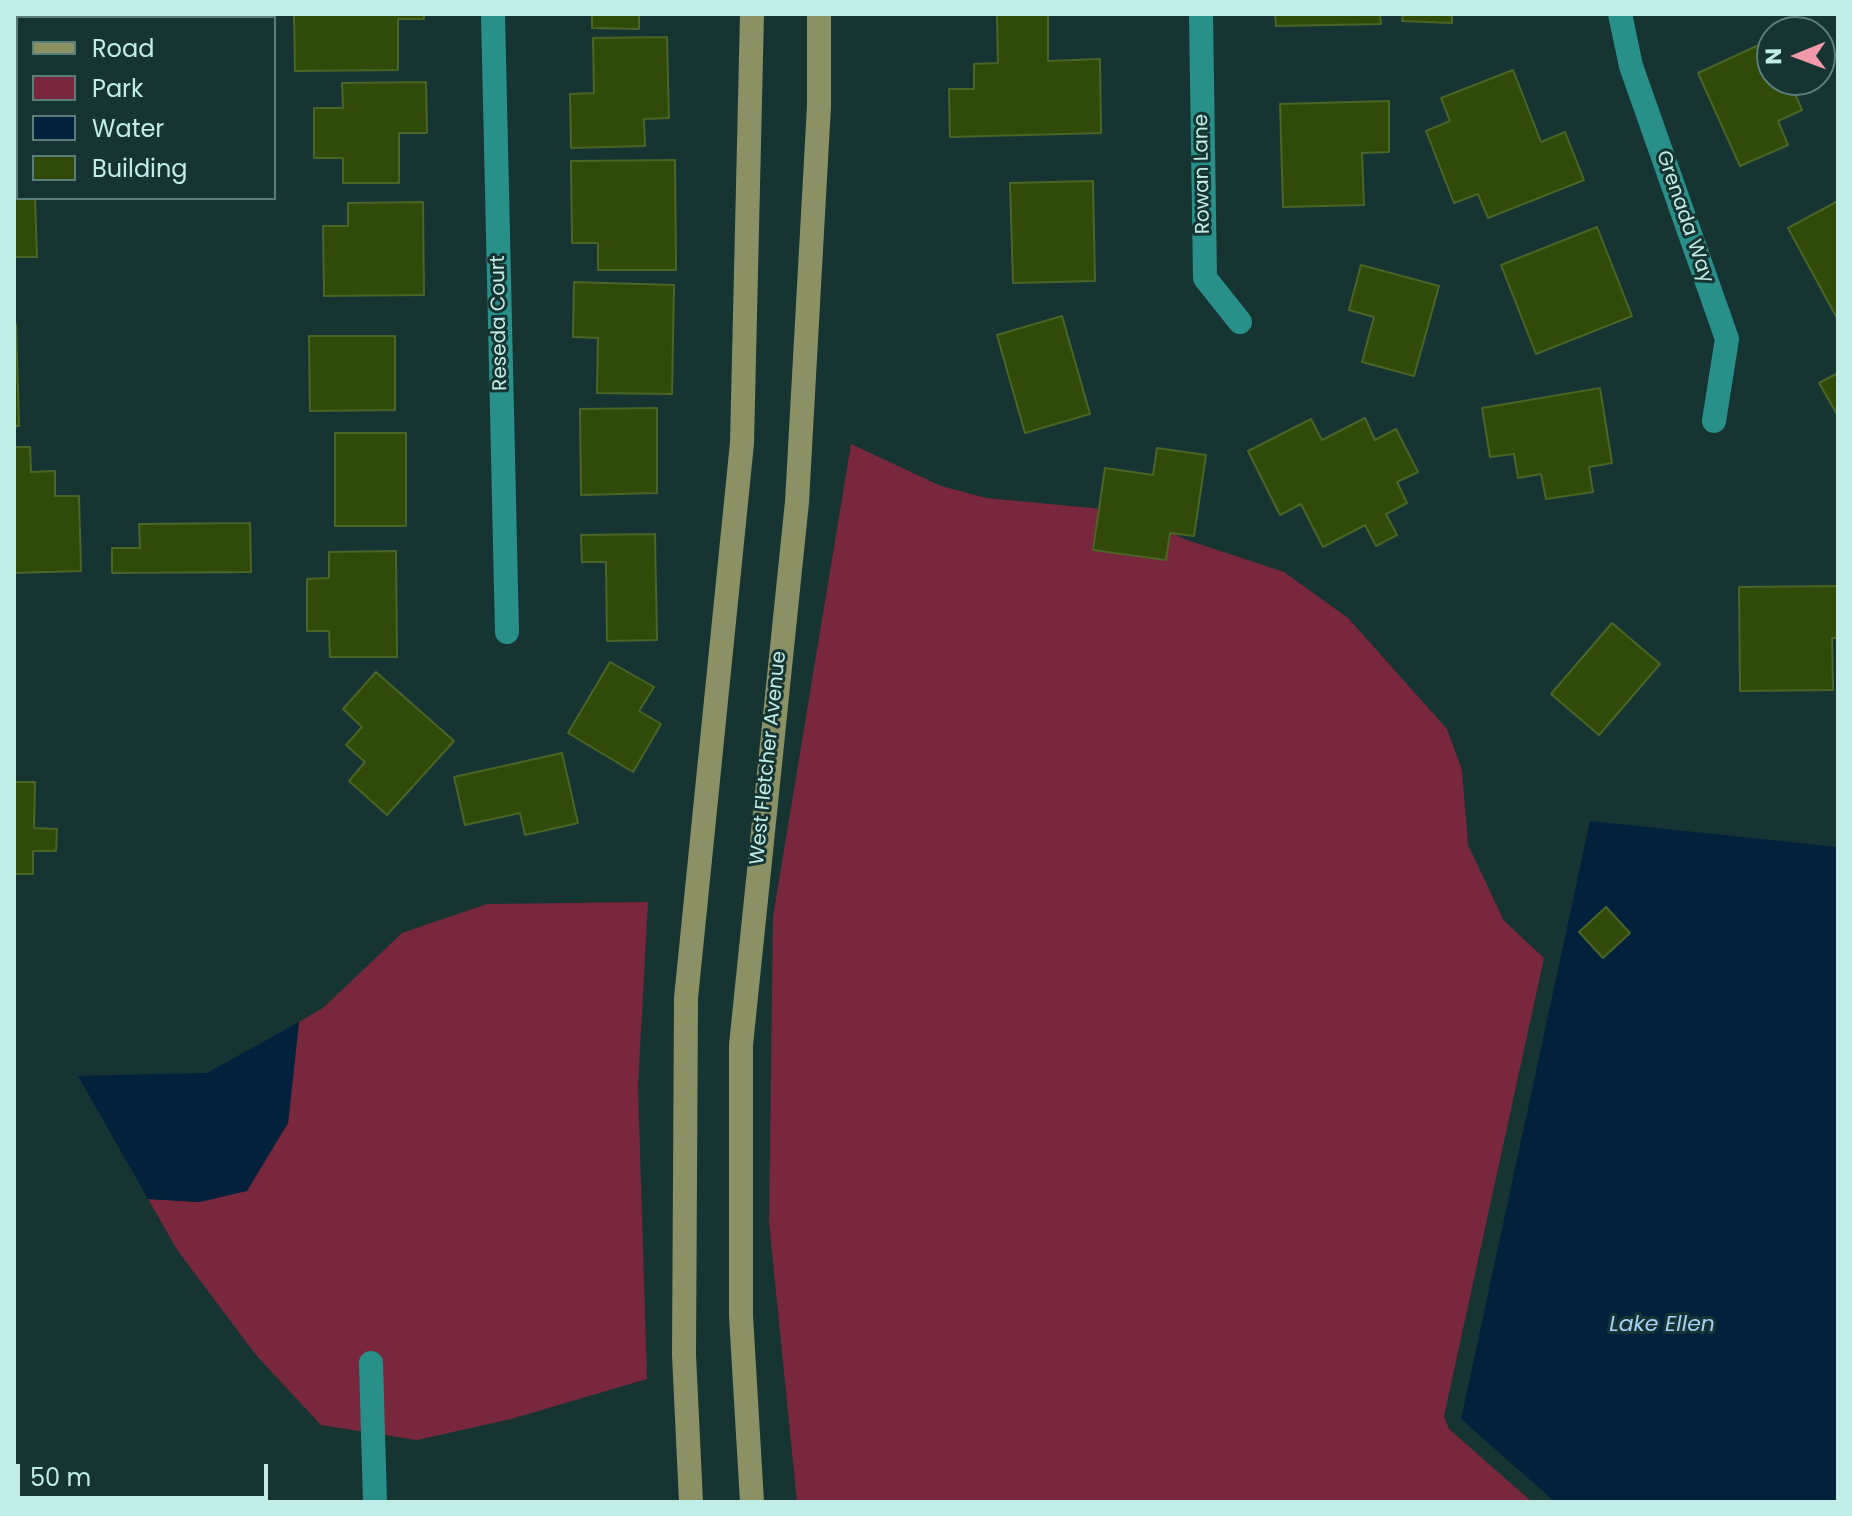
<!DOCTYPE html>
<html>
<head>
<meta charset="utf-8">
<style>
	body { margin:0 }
	#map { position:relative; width:1852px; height:1516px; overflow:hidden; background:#163532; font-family:Poppins,sans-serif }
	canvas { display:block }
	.frame { position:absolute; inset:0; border:16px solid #c1ede9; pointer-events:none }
	.legend { position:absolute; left:16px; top:16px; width:260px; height:184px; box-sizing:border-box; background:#163532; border:2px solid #5a7f7b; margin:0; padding:10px 14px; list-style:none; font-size:24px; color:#c1ede9 }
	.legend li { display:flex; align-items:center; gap:16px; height:40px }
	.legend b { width:40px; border:2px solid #5a7f7b }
	.north { position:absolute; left:1756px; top:16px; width:80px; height:80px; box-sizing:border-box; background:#163532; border:2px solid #5a7f7b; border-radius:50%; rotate:269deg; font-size:22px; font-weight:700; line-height:32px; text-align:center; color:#c1ede9 }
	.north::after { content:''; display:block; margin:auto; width:28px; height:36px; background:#f39aaa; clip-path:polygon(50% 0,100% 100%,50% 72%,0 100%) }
	.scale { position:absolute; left:16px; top:1464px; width:252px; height:36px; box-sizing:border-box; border:4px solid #c1ede9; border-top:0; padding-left:10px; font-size:24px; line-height:28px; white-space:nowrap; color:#c1ede9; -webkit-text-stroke:6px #163532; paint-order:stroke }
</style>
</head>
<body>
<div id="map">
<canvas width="1852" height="1516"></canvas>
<div class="frame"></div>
<ul class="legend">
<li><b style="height:10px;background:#8b9164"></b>Road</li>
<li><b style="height:22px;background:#79273c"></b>Park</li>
<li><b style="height:22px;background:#02213c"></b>Water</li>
<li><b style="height:22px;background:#324a09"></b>Building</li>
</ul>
<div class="north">N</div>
<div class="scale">50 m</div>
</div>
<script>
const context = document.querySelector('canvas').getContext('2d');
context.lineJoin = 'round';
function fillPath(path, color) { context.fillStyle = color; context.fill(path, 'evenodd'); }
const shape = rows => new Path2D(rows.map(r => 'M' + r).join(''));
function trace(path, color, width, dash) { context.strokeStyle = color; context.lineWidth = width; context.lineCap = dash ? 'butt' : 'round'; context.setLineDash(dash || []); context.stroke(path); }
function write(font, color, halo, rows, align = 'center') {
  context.font = font + ' Poppins,sans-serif'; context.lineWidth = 6; context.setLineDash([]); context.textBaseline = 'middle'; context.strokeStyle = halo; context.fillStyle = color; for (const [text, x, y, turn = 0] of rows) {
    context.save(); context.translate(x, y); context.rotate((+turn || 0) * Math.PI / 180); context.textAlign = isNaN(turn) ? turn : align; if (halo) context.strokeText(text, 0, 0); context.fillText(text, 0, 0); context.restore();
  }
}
const green = shape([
	[851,444,941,486,986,498,1124,511,1187,540,1284,572,1348,618,1447,729,1462,770,1468,845,1504,921,1544,958,1444,1416,1449,1429,1532,1502,797,1502,769,1222,773,917],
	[648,902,638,1086,647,1379,511,1419,417,1440,321,1425,256,1355,178,1251,148,1199,200,1202,288,1123,299,1022,323,1008,402,933,487,904]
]);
const water = shape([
	[1590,821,1838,847,1838,1502,1555,1502,1461,1419],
	[299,1022,288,1123,247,1191,200,1202,148,1199,78,1076,207,1073]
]);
const building = shape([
	[294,14,424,14,424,19,398,19,398,70,295,71,294,14],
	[592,14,639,14,639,29,592,28,592,14],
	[1048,14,1048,61,1100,59,1101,133,950,137,949,89,974,89,974,64,998,63,997,15,1048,14],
	[1275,14,1380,14,1381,24,1276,26,1275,14],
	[1403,14,1452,14,1452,23,1402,21,1403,14],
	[667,37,669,118,644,119,645,146,571,148,570,94,594,93,593,38,667,37],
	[1772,39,1772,80,1807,80,1792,87,1802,110,1778,121,1788,145,1740,166,1698,73,1772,39],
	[1513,70,1541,142,1565,132,1584,180,1488,218,1478,194,1454,203,1426,131,1450,121,1441,98,1513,70],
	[426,82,427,133,399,133,399,183,343,183,343,158,314,158,314,108,343,108,342,83,426,82],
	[14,99,18,99,18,153,14,153,14,99],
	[1389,101,1389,152,1362,153,1364,205,1283,207,1280,104,1389,101],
	[675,160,676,270,598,270,598,243,572,243,571,161,675,160],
	[18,167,18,198,35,198,37,257,14,257,14,168,18,167],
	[1093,181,1095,281,1013,283,1010,183,1093,181],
	[1838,201,1838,320,1788,228,1838,201],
	[423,202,424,295,324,296,323,226,348,226,348,203,423,202],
	[1597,227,1632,316,1536,354,1501,265,1597,227],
	[1361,265,1439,286,1414,376,1362,362,1374,317,1349,310,1361,265],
	[574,282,674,285,672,394,597,393,598,338,573,337,574,282],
	[1062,316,1090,414,1025,433,997,335,1062,316],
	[14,324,16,324,19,426,14,426,14,324],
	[309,336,395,336,395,410,310,411,309,336],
	[1838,373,1838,416,1819,383,1838,373],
	[1600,388,1612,463,1589,467,1593,492,1546,499,1541,474,1518,478,1514,454,1490,457,1482,408,1600,388],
	[657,408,657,493,581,495,580,409,657,408],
	[1365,418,1375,440,1396,429,1418,472,1397,482,1407,503,1386,514,1397,535,1376,546,1365,525,1323,547,1301,504,1280,515,1248,451,1311,419,1322,440,1365,418],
	[335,433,406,433,406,526,335,526,335,433],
	[14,447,30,447,31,472,55,471,55,496,79,496,81,571,14,573,14,447],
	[1157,448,1206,455,1194,536,1170,533,1166,560,1093,550,1105,468,1153,475,1157,448],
	[250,523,251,572,112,573,112,548,140,548,139,524,250,523],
	[655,534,657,640,607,641,606,562,582,562,581,535,655,534],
	[396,551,397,657,330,657,329,631,307,631,307,579,329,578,329,552,396,551],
	[1838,586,1838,638,1832,638,1833,690,1740,691,1739,587,1838,586],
	[1612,623,1660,664,1599,735,1551,694,1612,623],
	[610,662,654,687,639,711,661,724,633,772,568,733,610,662],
	[376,672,454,741,387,815,349,781,365,762,346,745,362,727,343,709,376,672],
	[562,753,578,823,525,835,520,813,465,825,454,777,562,753],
	[14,782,35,782,34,828,57,829,56,851,33,851,33,874,14,874,14,782],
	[1606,907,1630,933,1603,958,1579,932,1606,907]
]);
const minor = shape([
	[493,14,507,632],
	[1201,14,1205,278,1240,322],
	[1620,14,1631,66,1727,339,1714,421],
	[371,1363,375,1502]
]);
const major = shape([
	[691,1502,684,1355,686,998,742,443,752,14],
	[752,1502,741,1316,741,1045,797,502,819,106,819,14]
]);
const streetNames = [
	["Rowan Lane",1203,174,-91],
	["Grenada Way",1684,217,71],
	["Reseda Court",500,323,-91],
	["West Fletcher Avenue",769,758,-84]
];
const waterNames = [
	["Lake Ellen",1662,1325]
];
fillPath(green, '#79273c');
fillPath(water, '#02213c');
fillPath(building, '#324a09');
trace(building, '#4b6427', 2);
trace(minor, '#299089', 24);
trace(major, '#8b9164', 24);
write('20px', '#c1ede9', '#163532', streetNames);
write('italic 22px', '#a5d0fb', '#163532', waterNames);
</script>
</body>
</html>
